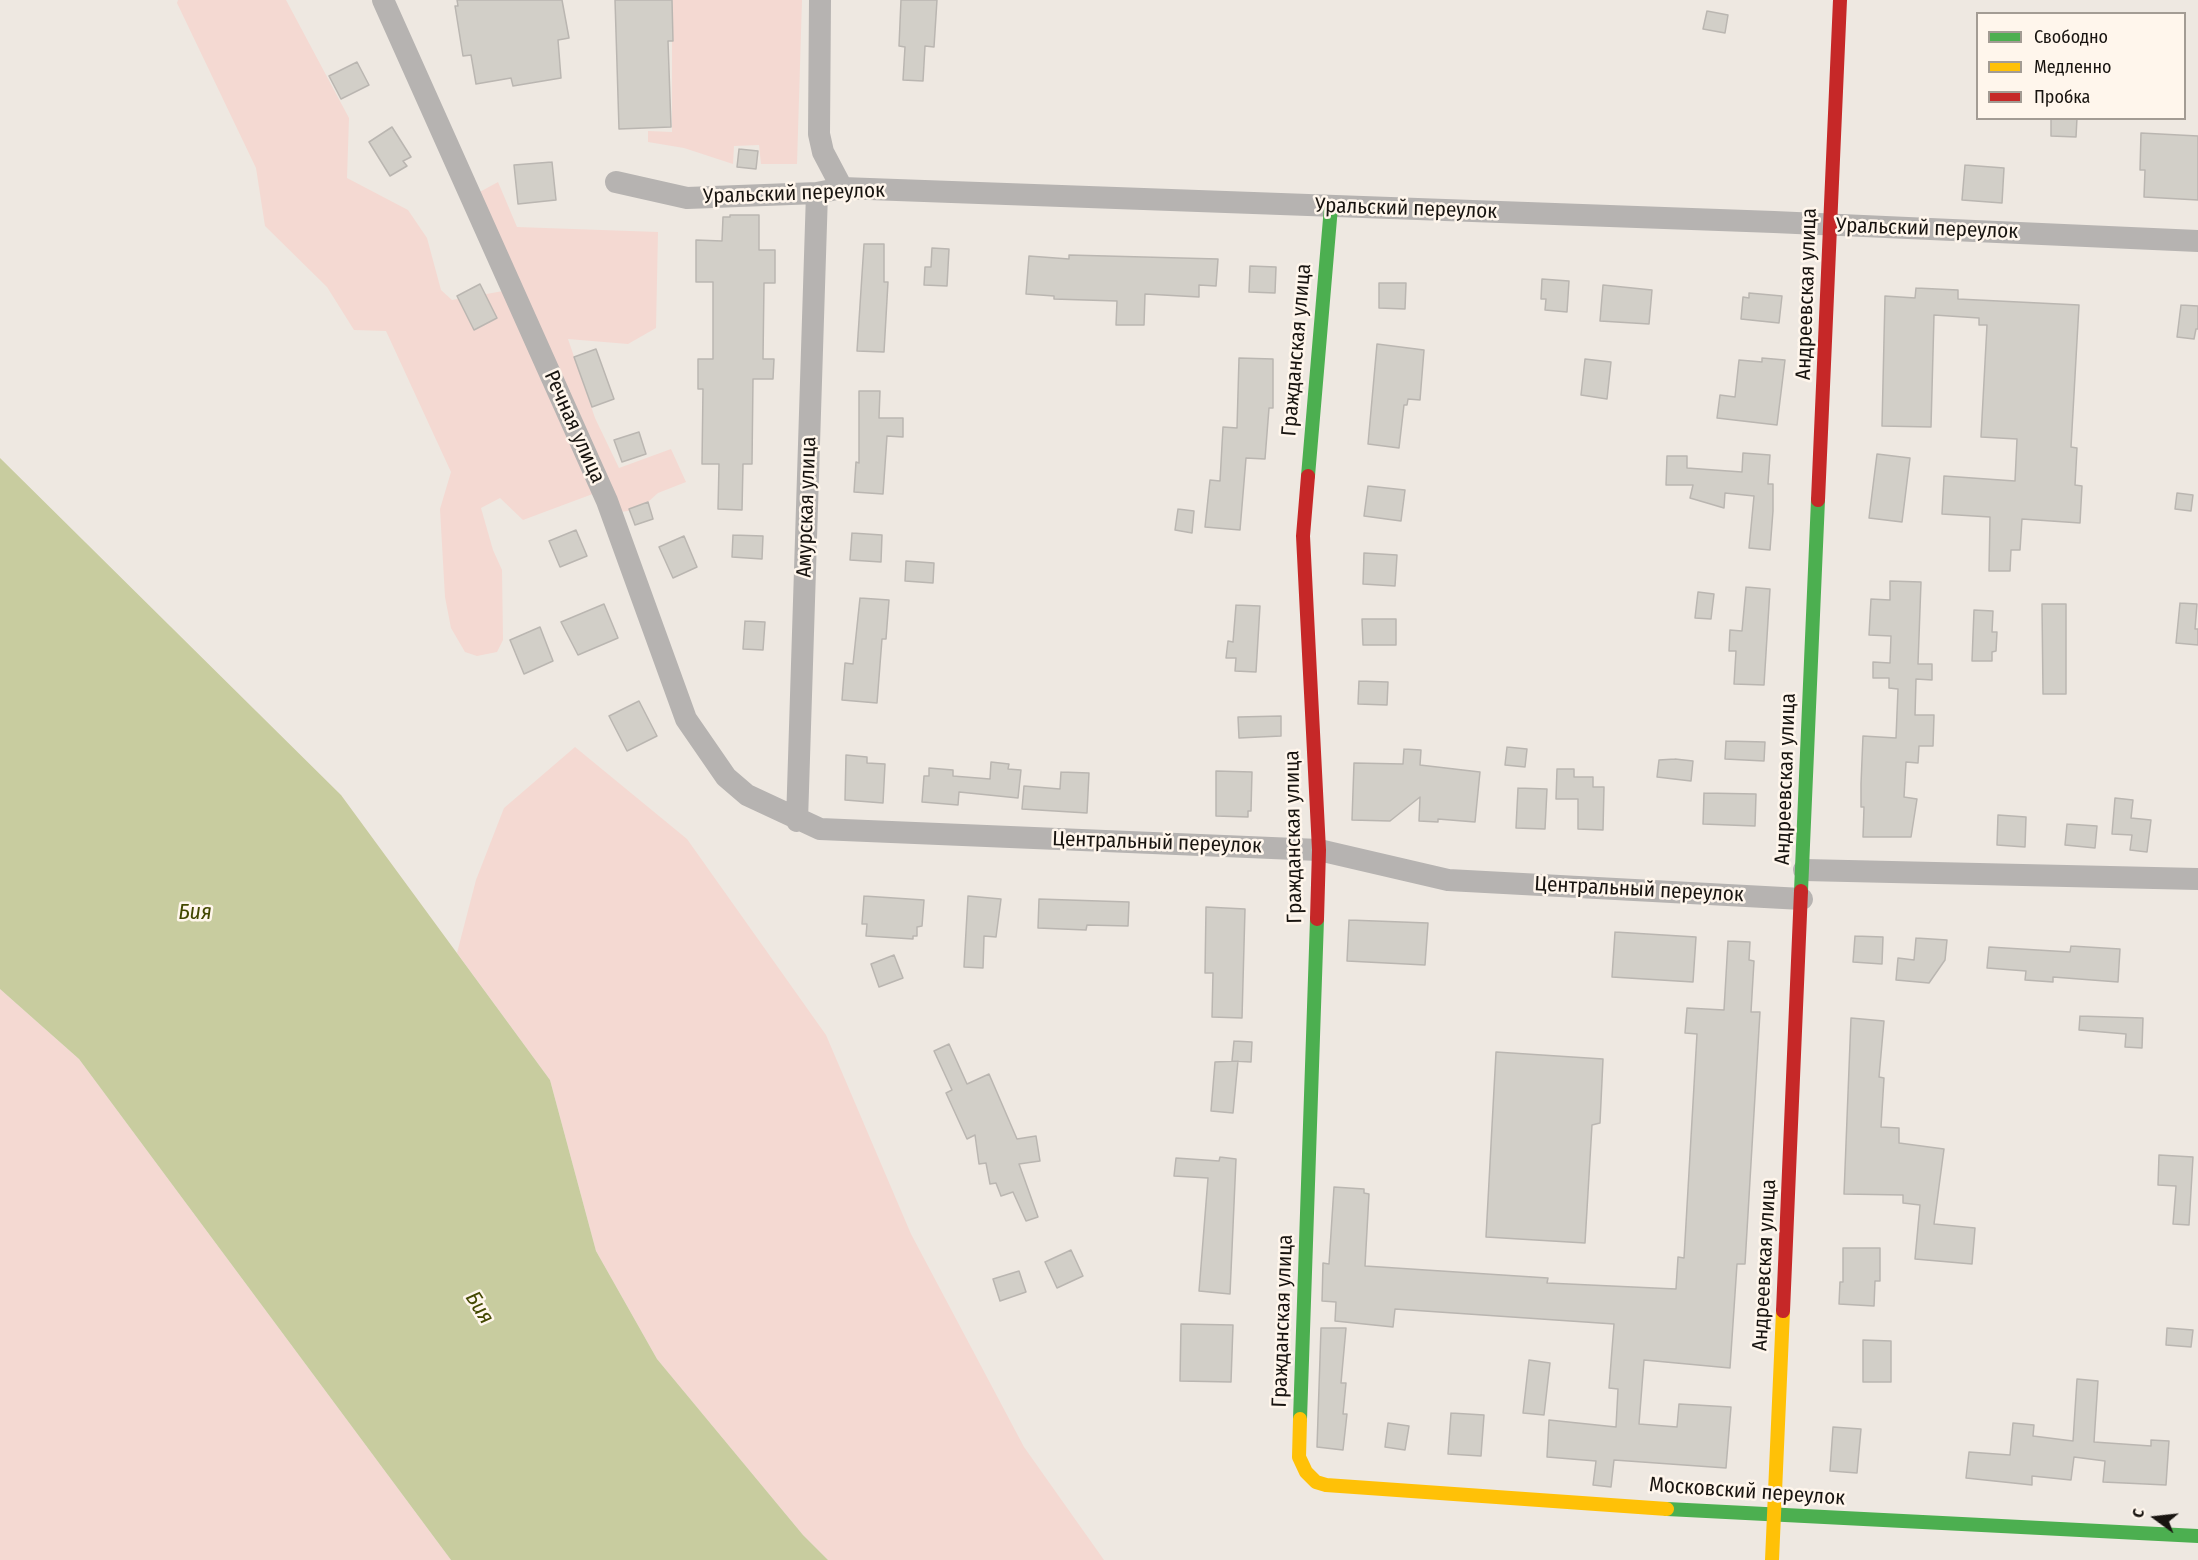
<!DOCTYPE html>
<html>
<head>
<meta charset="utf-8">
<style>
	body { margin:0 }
	#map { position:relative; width:2198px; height:1560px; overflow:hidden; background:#eee8e1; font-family:"Fira Sans Condensed",sans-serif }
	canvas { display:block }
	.legend { position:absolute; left:1976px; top:12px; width:210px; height:108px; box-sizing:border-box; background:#fff6ec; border:2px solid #a39c94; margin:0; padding:8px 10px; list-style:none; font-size:18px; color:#181410 }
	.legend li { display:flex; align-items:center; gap:12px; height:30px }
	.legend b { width:30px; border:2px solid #a39c94 }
	.north { position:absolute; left:2126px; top:1488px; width:60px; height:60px; -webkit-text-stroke:4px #fff6ec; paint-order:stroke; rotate:285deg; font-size:16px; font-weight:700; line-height:24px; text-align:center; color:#181410 }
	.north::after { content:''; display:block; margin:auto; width:21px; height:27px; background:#181410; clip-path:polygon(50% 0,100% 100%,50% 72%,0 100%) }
</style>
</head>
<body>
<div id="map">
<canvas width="2198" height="1560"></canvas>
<ul class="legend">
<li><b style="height:8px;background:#4caf50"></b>Свободно</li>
<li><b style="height:8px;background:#ffc107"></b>Медленно</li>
<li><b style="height:8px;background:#c62828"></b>Пробка</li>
</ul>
<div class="north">С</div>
</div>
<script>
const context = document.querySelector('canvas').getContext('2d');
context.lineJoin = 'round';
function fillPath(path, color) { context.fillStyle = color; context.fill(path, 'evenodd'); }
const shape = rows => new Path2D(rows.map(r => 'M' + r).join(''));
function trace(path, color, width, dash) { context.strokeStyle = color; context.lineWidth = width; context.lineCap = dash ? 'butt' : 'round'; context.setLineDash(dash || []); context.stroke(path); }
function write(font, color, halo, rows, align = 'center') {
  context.font = font + ' "Fira Sans Condensed",sans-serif'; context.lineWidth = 5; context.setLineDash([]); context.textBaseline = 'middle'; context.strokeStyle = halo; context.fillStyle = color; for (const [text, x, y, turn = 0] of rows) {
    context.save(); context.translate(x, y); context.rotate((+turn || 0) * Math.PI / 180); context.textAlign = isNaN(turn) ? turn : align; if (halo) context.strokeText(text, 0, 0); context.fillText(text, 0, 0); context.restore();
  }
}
const green = shape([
	[178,0,286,0,349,118,347,178,408,210,427,238,441,290,452,300,509,290,598,492,523,520,500,498,481,508,493,550,502,570,503,640,497,652,477,656,465,652,451,628,445,597,440,509,451,472,386,331,354,330,327,287,265,226,256,168,177,3],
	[672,0,802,0,797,164,761,164,759,145,734,146,733,164,684,148,648,142,648,131,672,132],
	[498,182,517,227,658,232,656,328,628,344,568,339,595,418,619,468,671,449,686,482,658,493,640,509,621,512,476,194],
	[575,747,687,839,826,1035,911,1234,1024,1447,1104,1560,828,1560,803,1535,657,1359,596,1251,550,1080,457,953,476,880,504,808],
	[0,989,79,1059,451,1560,0,1560]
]);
const water = shape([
	[0,458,341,795,550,1080,596,1251,657,1359,803,1535,828,1560,451,1560,79,1059,0,989]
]);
const building = shape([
	[457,0,562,0,569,38,558,40,561,78,513,86,511,78,476,84,471,55,463,56,455,6,458,6,457,0],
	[615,0,672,0,673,41,668,41,671,127,619,129,615,0],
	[901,0,937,0,934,47,925,46,923,81,903,80,905,47,899,46,901,0],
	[1707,11,1728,15,1725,33,1703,29,1707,11],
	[357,62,369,85,341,99,329,76,357,62],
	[2051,118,2077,118,2076,137,2051,136,2051,118],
	[392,127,411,157,403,161,407,166,390,176,369,142,392,127],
	[2141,133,2198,136,2198,200,2144,197,2145,170,2140,170,2141,133],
	[739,149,758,151,756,169,737,167,739,149],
	[552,162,556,200,518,204,514,165,552,162],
	[1965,165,2004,168,2002,203,1962,200,1965,165],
	[730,215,759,215,759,250,775,250,775,283,764,283,763,359,774,359,773,379,753,379,752,464,743,464,742,510,718,509,719,464,702,464,703,389,698,389,698,359,713,359,713,282,696,282,696,240,722,241,723,217,730,217,730,215],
	[864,244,884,244,884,282,888,282,884,352,857,351,864,244],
	[932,248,949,249,947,286,924,285,925,267,931,267,932,248],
	[1069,255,1218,259,1216,286,1199,285,1199,297,1145,294,1144,325,1116,325,1117,301,1054,299,1054,296,1026,294,1029,256,1069,259,1069,255],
	[1250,266,1276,267,1275,293,1249,292,1250,266],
	[1542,279,1569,281,1567,312,1545,310,1546,299,1541,299,1542,279],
	[1379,283,1406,283,1405,309,1379,308,1379,283],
	[480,284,497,318,474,330,457,296,480,284],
	[1603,285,1652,290,1649,324,1600,321,1603,285],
	[1916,288,1958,290,1958,299,2079,305,2071,447,2077,448,2075,485,2082,486,2080,523,2022,519,2020,550,2011,550,2010,571,1989,571,1990,517,1942,514,1944,476,2015,481,2017,439,1981,437,1987,325,1979,325,1979,318,1934,315,1931,427,1882,426,1885,296,1915,298,1916,288],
	[1749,293,1782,296,1779,323,1741,319,1743,297,1749,298,1749,293],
	[2181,305,2198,306,2198,329,2196,329,2194,339,2177,337,2181,305],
	[1377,344,1424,350,1420,400,1408,399,1407,405,1404,405,1399,448,1368,444,1377,344],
	[596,349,614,399,592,407,574,357,596,349],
	[1239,358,1273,359,1273,408,1269,408,1265,459,1246,458,1240,530,1205,527,1210,480,1220,481,1223,427,1237,428,1239,358],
	[1762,358,1785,360,1777,425,1717,418,1720,395,1735,397,1739,360,1762,362,1762,358],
	[1585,359,1611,362,1607,399,1581,395,1585,359],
	[859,391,880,391,879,418,903,418,903,437,887,436,883,494,854,492,856,462,859,463,859,391],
	[639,432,646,454,622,462,614,440,639,432],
	[1743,453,1770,455,1768,484,1773,484,1773,511,1770,550,1749,548,1754,496,1725,493,1724,508,1690,498,1693,485,1666,485,1667,456,1687,456,1687,468,1742,472,1743,453],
	[1877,454,1910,458,1902,522,1869,518,1877,454],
	[1368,486,1405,490,1401,521,1364,516,1368,486],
	[2177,493,2193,495,2191,511,2175,509,2177,493],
	[648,502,653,519,635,525,629,509,648,502],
	[1178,509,1194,511,1192,533,1175,530,1178,509],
	[576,530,587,556,560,567,549,541,576,530],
	[852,533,882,535,881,562,850,560,852,533],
	[733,535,763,536,762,559,732,557,733,535],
	[684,536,697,567,673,578,659,547,684,536],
	[1364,553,1397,555,1395,586,1363,584,1364,553],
	[906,561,934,563,933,583,905,581,906,561],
	[1890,581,1921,582,1918,664,1932,664,1932,680,1916,679,1915,715,1934,715,1933,746,1919,746,1918,763,1906,762,1904,797,1917,799,1911,837,1863,837,1864,807,1861,807,1861,784,1863,736,1896,738,1898,689,1889,688,1889,678,1873,678,1873,662,1890,663,1891,636,1869,635,1871,599,1890,600,1890,581],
	[1746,587,1770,589,1764,685,1734,684,1736,651,1729,651,1730,630,1742,631,1746,587],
	[1698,592,1714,594,1711,619,1695,618,1698,592],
	[860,598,889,600,886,639,882,639,877,703,842,700,845,663,853,664,860,598],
	[2180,603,2197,604,2195,629,2198,629,2198,645,2176,643,2180,603],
	[604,604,618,638,578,655,561,622,604,604],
	[2042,604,2066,604,2066,694,2043,694,2042,604],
	[1236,605,1260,606,1256,672,1235,671,1236,658,1226,658,1228,641,1233,642,1236,605],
	[1974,610,1993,611,1992,632,1997,632,1996,651,1992,652,1992,661,1972,661,1974,610],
	[1362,619,1396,619,1396,645,1363,645,1362,619],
	[745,621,765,622,763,650,743,649,745,621],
	[540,627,553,661,524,674,510,640,540,627],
	[1359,681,1388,682,1387,705,1358,704,1359,681],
	[639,701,657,736,627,751,609,716,639,701],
	[1281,716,1281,736,1239,738,1238,717,1281,716],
	[1726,741,1765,742,1764,761,1725,759,1726,741],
	[1507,747,1527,749,1525,767,1505,765,1507,747],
	[1404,749,1421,750,1420,765,1480,772,1475,822,1438,819,1438,822,1419,821,1420,797,1390,821,1352,820,1354,763,1403,764,1404,749],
	[846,755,867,757,867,763,885,764,883,803,845,800,846,755],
	[1675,759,1693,761,1691,781,1657,777,1659,760,1675,759],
	[991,762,1009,764,1008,769,1021,770,1018,798,959,792,958,805,922,802,924,776,929,776,929,768,953,770,953,776,990,779,991,762],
	[1557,769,1574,769,1574,777,1593,777,1593,787,1604,787,1603,830,1578,829,1578,799,1556,799,1557,769],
	[1216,771,1252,772,1251,811,1248,811,1248,817,1216,816,1216,771],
	[1061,772,1089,773,1087,813,1022,809,1024,786,1060,789,1061,772],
	[1518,788,1547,789,1545,829,1516,828,1518,788],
	[1704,793,1756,794,1755,826,1703,824,1704,793],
	[2115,798,2133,800,2131,818,2151,820,2147,852,2130,850,2132,835,2112,834,2115,798],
	[1998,815,2026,817,2025,847,1997,845,1998,815],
	[2067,824,2097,826,2095,848,2065,845,2067,824],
	[864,896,924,900,922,926,917,927,917,936,913,936,913,939,866,936,867,924,862,924,864,896],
	[968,896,1001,899,996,937,984,936,983,968,964,967,968,896],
	[1039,899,1129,902,1128,926,1087,925,1086,930,1038,928,1039,899],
	[1206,907,1245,909,1242,1018,1212,1017,1213,973,1205,973,1206,907],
	[1349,920,1428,923,1425,965,1347,961,1349,920],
	[1615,932,1696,937,1693,982,1612,977,1615,932],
	[1855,936,1883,937,1882,964,1853,962,1855,936],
	[1916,938,1947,940,1945,960,1929,983,1896,980,1898,958,1914,960,1916,938],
	[1728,941,1750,942,1749,960,1754,961,1751,1012,1760,1012,1745,1264,1737,1264,1730,1368,1644,1360,1639,1424,1677,1427,1679,1404,1731,1407,1726,1468,1614,1460,1611,1487,1593,1485,1596,1461,1547,1457,1549,1420,1616,1427,1618,1389,1609,1388,1614,1324,1395,1309,1393,1327,1335,1321,1336,1302,1322,1301,1323,1263,1329,1264,1334,1187,1364,1189,1364,1193,1369,1194,1365,1266,1548,1278,1547,1283,1676,1289,1678,1257,1684,1258,1697,1034,1685,1033,1687,1008,1724,1010,1728,941],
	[2071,946,2120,949,2118,982,2053,977,2053,982,2025,980,2026,971,1987,968,1989,947,2070,952,2071,946],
	[894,955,903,978,879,987,871,964,894,955],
	[2080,1016,2143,1018,2142,1048,2125,1047,2126,1034,2079,1030,2080,1016],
	[1851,1018,1884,1021,1879,1077,1884,1078,1881,1127,1899,1128,1899,1143,1944,1149,1934,1224,1975,1228,1972,1264,1915,1259,1920,1205,1903,1203,1903,1195,1844,1194,1851,1018],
	[1234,1041,1252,1042,1251,1062,1232,1061,1234,1041],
	[949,1044,967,1084,989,1074,1017,1139,1036,1136,1040,1161,1019,1164,1038,1217,1026,1221,1013,1192,1001,1196,996,1183,990,1184,986,1163,979,1164,975,1135,967,1139,946,1093,952,1090,934,1051,949,1044],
	[1496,1052,1603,1059,1600,1123,1592,1125,1585,1243,1486,1237,1496,1052],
	[1238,1061,1233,1113,1211,1111,1215,1062,1238,1061],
	[2159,1155,2193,1157,2189,1225,2173,1224,2176,1186,2158,1185,2159,1155],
	[1220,1157,1236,1159,1230,1294,1199,1291,1208,1178,1174,1176,1176,1158,1219,1161,1220,1157],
	[1843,1248,1880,1248,1880,1281,1875,1281,1874,1306,1839,1304,1840,1282,1843,1282,1843,1248],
	[1071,1250,1083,1276,1057,1288,1045,1262,1071,1250],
	[1019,1271,1026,1292,1000,1301,993,1279,1019,1271],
	[1181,1324,1233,1325,1231,1382,1180,1381,1181,1324],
	[1321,1328,1346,1328,1341,1383,1346,1383,1343,1414,1347,1414,1343,1450,1317,1447,1321,1328],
	[2167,1328,2193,1330,2191,1347,2166,1345,2167,1328],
	[1863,1340,1891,1341,1891,1382,1863,1382,1863,1340],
	[1529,1360,1550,1363,1544,1415,1523,1413,1529,1360],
	[2077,1379,2098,1381,2094,1442,2151,1446,2151,1440,2169,1441,2166,1485,2103,1482,2105,1461,2074,1457,2071,1480,2032,1476,2032,1485,1966,1478,1969,1452,2010,1455,2013,1423,2034,1425,2033,1436,2073,1441,2077,1379],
	[1451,1413,1484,1415,1481,1456,1448,1454,1451,1413],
	[1388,1423,1409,1426,1405,1450,1385,1447,1388,1423],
	[1833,1427,1861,1429,1857,1473,1830,1471,1833,1427]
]);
const street = shape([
	[383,0,607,501,686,719,726,777,747,795,820,829,1319,850,1448,880,1802,899],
	[820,0,819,134,823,152,842,188],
	[616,182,687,198,817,193,842,188,1774,222,2198,241],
	[797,821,817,193],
	[1804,870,2198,879]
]);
const fast = shape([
	[1308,476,1331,207],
	[1801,891,1818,500],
	[1300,1419,1317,919],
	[1667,1509,2198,1536]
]);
const slow = shape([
	[1300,1419,1299,1457,1306,1472,1316,1482,1326,1485,1667,1509],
	[1772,1560,1783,1311]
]);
const jam = shape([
	[1308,476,1303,536,1319,850,1317,919],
	[1818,500,1840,0],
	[1783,1311,1801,891]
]);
const streetNames = [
	["Уральский переулок",794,194,-2],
	["Уральский переулок",1406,209,2],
	["Уральский переулок",1927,229,2],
	["Андреевская улица",1807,294,-88],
	["Гражданская улица",1297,350,-85],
	["Речная улица",574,427,66],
	["Амурская улица",807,507,-88],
	["Андреевская улица",1786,779,-88],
	["Гражданская улица",1294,837,-91],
	["Центральный переулок",1157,843,2],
	["Центральный переулок",1639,890,3],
	["Андреевская улица",1765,1265,-87],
	["Гражданская улица",1283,1321,-88],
	["Московский переулок",1747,1492,4]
];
const waterNames = [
	["Бия",195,913],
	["Бия",479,1308,58]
];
fillPath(green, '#f4d9d2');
fillPath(water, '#c8cc9f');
fillPath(building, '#d2cfc8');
trace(building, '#bab6b1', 1.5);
trace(street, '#b6b3b1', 22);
trace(fast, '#4caf50', 14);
trace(slow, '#ffc107', 14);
trace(jam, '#c62828', 14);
write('21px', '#181410', '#fff6ec', streetNames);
write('italic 22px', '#434800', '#fff6ec', waterNames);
</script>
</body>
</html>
